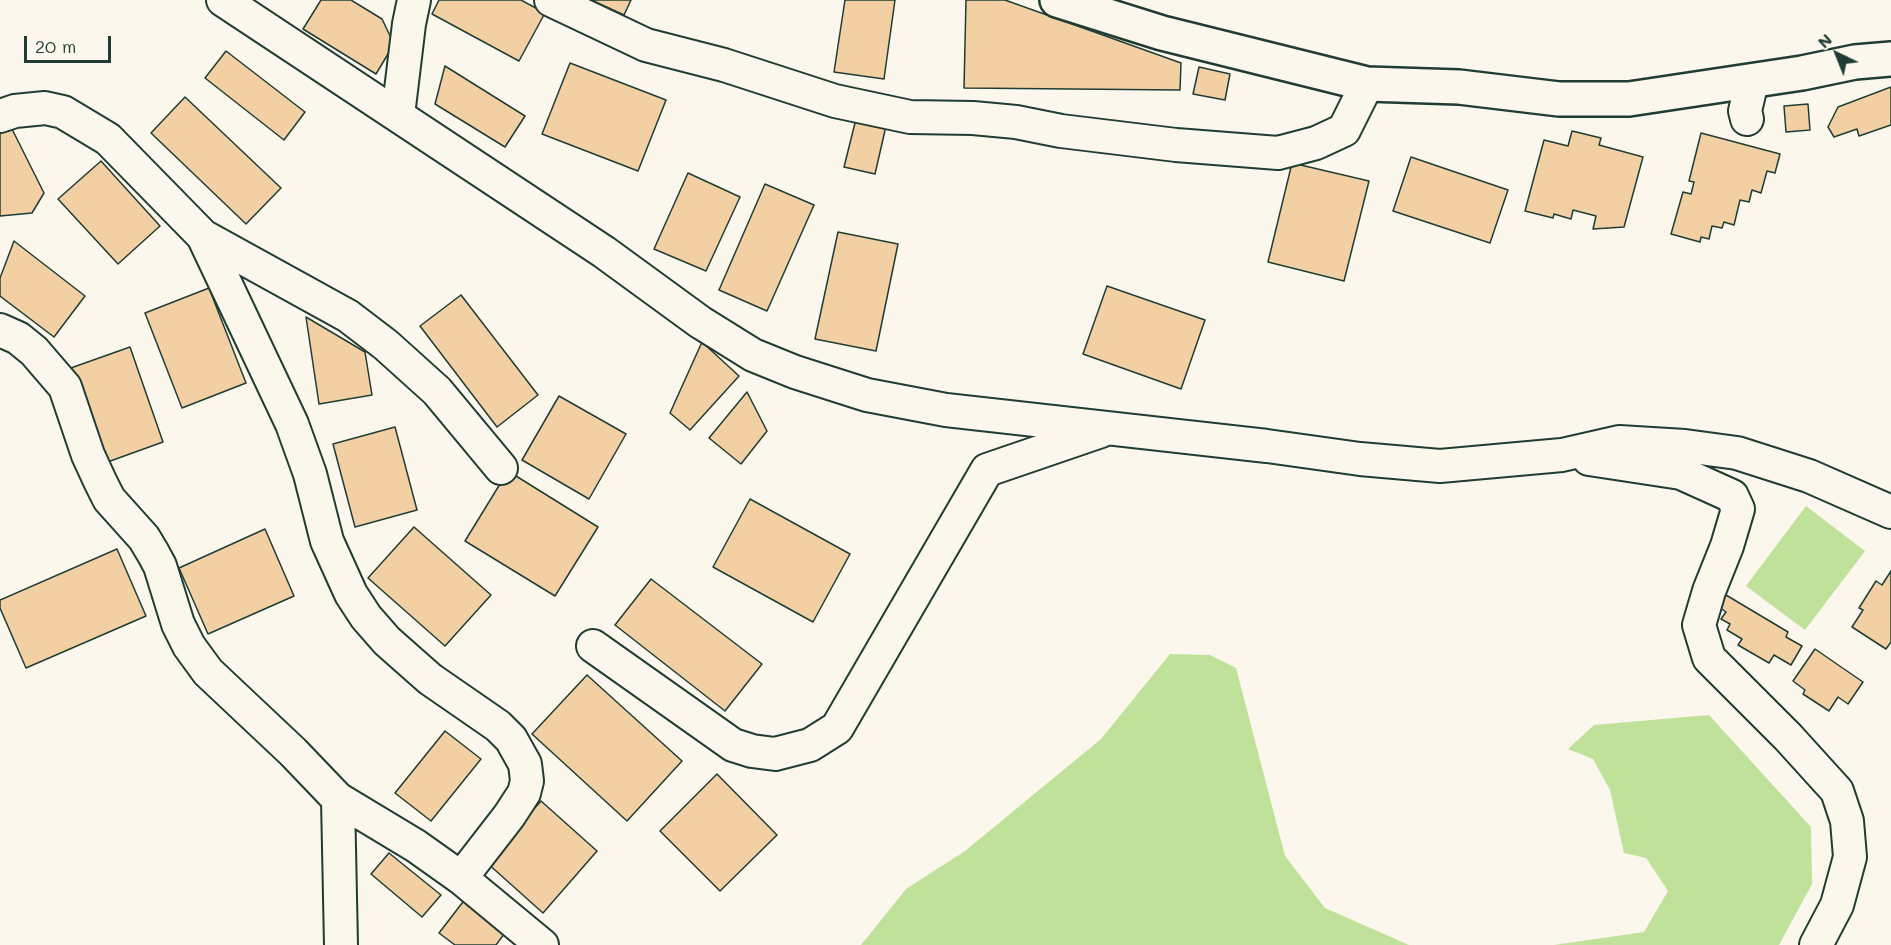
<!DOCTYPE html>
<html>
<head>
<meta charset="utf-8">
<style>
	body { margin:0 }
	#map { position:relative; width:1891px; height:945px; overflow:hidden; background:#fbf7ec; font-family:Mali,sans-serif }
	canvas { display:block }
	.north { position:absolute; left:1807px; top:24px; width:60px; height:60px; -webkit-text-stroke:4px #fbf7ec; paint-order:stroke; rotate:317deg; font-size:16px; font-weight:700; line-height:24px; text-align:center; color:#1f3d34 }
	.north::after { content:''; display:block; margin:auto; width:21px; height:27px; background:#1f3d34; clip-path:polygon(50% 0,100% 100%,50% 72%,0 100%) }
	.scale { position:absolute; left:24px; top:36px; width:87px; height:27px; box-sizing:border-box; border:3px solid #1f3d34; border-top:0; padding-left:8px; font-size:18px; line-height:21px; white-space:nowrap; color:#1f3d34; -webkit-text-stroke:4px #fbf7ec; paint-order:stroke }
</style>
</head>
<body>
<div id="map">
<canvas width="1891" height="945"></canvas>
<div class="north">N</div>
<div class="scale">20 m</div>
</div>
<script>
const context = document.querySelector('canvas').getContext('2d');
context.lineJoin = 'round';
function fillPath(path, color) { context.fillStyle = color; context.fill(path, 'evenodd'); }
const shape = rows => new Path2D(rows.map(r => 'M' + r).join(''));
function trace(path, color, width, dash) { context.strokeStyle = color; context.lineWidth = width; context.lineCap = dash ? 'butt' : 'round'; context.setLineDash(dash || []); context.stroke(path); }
const green = shape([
	[1806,506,1865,551,1805,630,1746,586],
	[1170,654,1210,655,1236,668,1285,856,1325,908,1409,945,861,945,906,889,965,851,1101,739],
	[1709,715,1811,827,1812,884,1779,945,1554,945,1644,932,1668,891,1646,858,1624,853,1610,790,1593,759,1568,749,1594,725]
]);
const building = shape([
	[321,0,351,0,382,19,394,44,376,74,303,29,321,0],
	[439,0,521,0,545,13,519,61,432,14,439,0],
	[591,0,631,0,624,15,591,0],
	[845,0,895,0,884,79,834,72,845,0],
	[966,0,1005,0,1181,63,1180,90,964,88,966,0],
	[226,51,305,112,284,140,205,78,226,51],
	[570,63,666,100,638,171,542,134,570,63],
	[445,66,525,116,505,147,435,104,445,66],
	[1199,67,1230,74,1225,100,1193,94,1199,67],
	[1891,87,1891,125,1859,136,1857,129,1834,137,1828,127,1838,107,1891,87],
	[185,97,281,188,246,224,151,133,185,97],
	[1808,104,1810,130,1786,132,1784,106,1808,104],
	[7,119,44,193,32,213,0,216,0,122,7,119],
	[856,119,886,126,875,174,844,167,856,119],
	[1572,131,1601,138,1599,145,1643,157,1624,227,1593,229,1596,216,1573,210,1571,219,1554,214,1553,218,1525,211,1544,140,1568,146,1572,131],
	[1701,133,1780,154,1775,173,1767,171,1761,193,1752,190,1749,202,1740,200,1734,225,1724,222,1722,228,1712,226,1709,239,1701,237,1700,242,1671,234,1683,192,1691,194,1694,182,1689,181,1701,133],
	[1411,157,1508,190,1490,243,1393,211,1411,157],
	[101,161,160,226,118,264,58,199,101,161],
	[1292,163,1369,181,1344,281,1268,262,1292,163],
	[688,173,740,197,706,271,654,249,688,173],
	[765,184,814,205,767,311,719,290,765,184],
	[838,232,898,244,876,351,815,339,838,232],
	[14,241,85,296,54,337,0,296,0,278,14,241],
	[1107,286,1205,320,1181,389,1083,354,1107,286],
	[209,288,246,383,182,408,145,313,209,288],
	[461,295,538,395,497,427,420,326,461,295],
	[306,317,365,352,372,395,319,404,306,317],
	[702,342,739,376,690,430,670,413,702,342],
	[130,347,163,442,102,464,68,369,130,347],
	[747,392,767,431,741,464,709,438,747,392],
	[559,396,626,434,589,499,522,460,559,396],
	[395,427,417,510,355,527,333,444,395,427],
	[508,471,598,527,555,596,465,541,508,471],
	[750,499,850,554,813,622,713,567,750,499],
	[414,527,491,595,445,646,368,578,414,527],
	[265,529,294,596,208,634,179,568,265,529],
	[117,549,146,616,26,668,0,608,0,600,117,549],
	[1891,571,1891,642,1886,649,1852,627,1863,610,1859,608,1876,581,1882,585,1891,571],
	[651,579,762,664,725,711,615,625,651,579],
	[1726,595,1788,632,1786,637,1802,646,1791,665,1774,655,1769,663,1738,645,1742,639,1727,630,1730,624,1721,619,1726,612,1719,607,1726,595],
	[1815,649,1863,682,1848,704,1838,697,1829,711,1803,694,1805,690,1793,681,1815,649],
	[587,675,682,761,627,821,532,734,587,675],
	[445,731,481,759,431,821,395,793,445,731],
	[717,774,777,835,720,891,660,831,717,774],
	[541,801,597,851,543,913,486,862,541,801],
	[389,853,441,895,422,917,371,874,389,853],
	[466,898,507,930,496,945,455,945,439,933,466,898]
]);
const street = shape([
	[223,0,604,252,700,322,753,355,795,372,867,395,946,410,1267,446,1360,459,1440,466,1562,455,1619,442,1685,446,1737,453,1809,476,1891,512],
	[551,0,646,45,724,65,835,101,910,117,973,118,1016,122,1061,131,1176,145,1278,153,1316,143,1344,130,1367,84],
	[398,115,409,24,414,0],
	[0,116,15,111,45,108,63,112,108,139,203,236,348,316,386,345,437,391,501,468],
	[1747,119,1745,111,1752,81],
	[203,236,292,424,310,474,327,541,351,594,366,617,387,641,430,679,498,726,511,739,525,764,527,781,524,793,509,816,461,878],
	[0,330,18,338,34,351,65,387,88,455,100,481,109,499,144,538,153,553,160,566,178,624,189,646,208,672,293,752,338,799,416,846,461,878,542,945],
	[1589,459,1681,473,1732,496,1738,509,1727,546,1709,591,1699,625,1709,658,1788,737,1837,791,1847,821,1850,857,1837,905,1816,945],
	[593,646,733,745,752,751,775,754,810,745,837,728,987,470,1101,431],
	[338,799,341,945]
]);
const secondary = shape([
	[1057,0,1162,33,1367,84,1459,87,1559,99,1629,99,1802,73,1855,62,1891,59]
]);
fillPath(green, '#c0e199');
fillPath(building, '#f2d0a3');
trace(building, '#1f3d34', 1.5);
trace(street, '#1f3d34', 36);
trace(secondary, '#1f3d34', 38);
trace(street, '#fbf7ec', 32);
trace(secondary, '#fbf7ec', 33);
</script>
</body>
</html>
